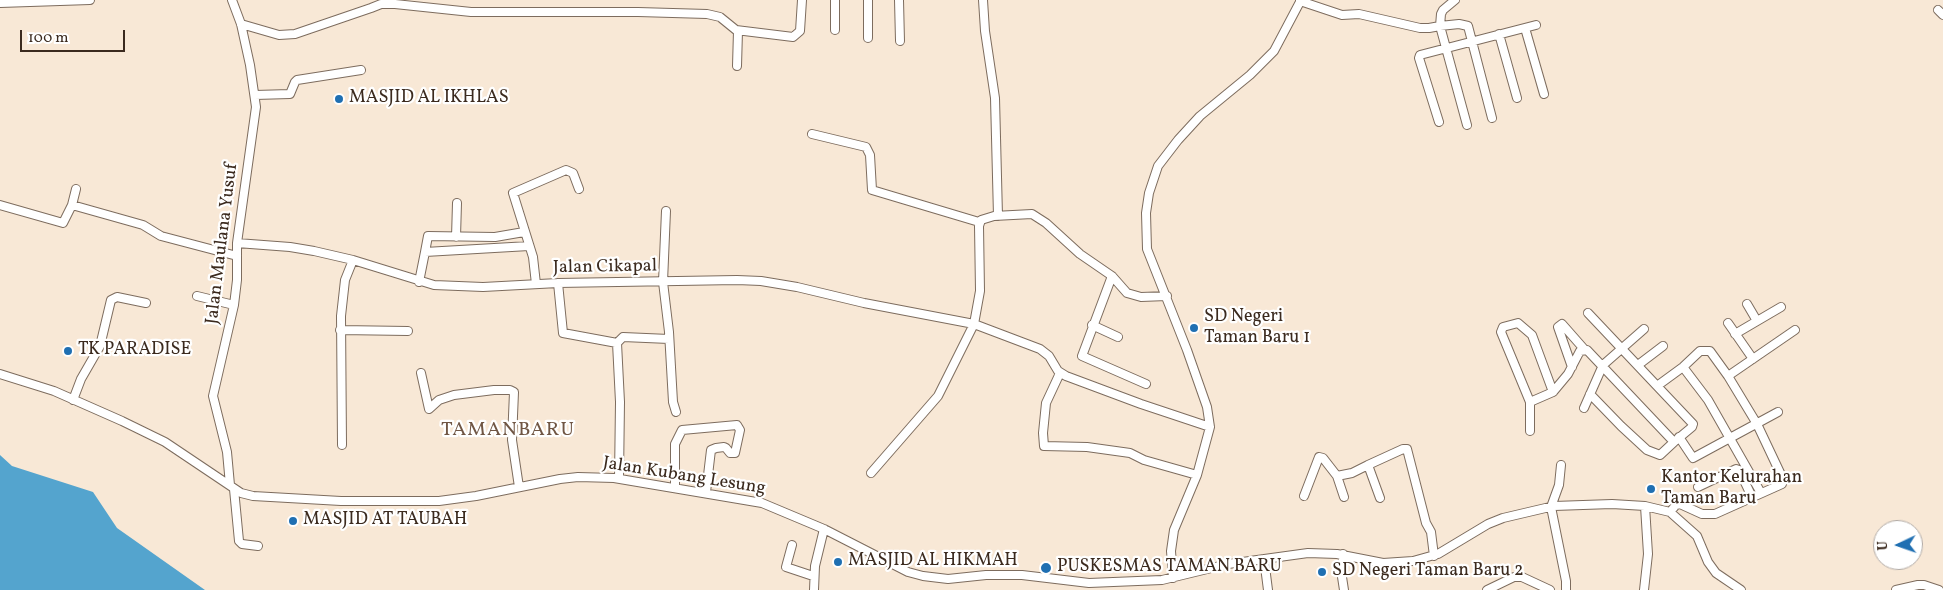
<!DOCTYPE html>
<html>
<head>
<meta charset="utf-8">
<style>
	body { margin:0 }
	#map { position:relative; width:1943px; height:590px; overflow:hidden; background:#f8e8d6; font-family:Vollkorn,serif }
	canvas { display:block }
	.north { position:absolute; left:1873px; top:520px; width:50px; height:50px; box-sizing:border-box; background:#fff; border:1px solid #b1aaa5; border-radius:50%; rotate:267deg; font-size:14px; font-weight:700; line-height:20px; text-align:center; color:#3b2a1e }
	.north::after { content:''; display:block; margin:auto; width:18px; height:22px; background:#1f6fb2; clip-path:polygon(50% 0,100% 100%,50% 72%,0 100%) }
	.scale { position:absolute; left:20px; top:30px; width:105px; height:22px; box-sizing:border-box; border:2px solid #3b2a1e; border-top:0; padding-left:6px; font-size:15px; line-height:18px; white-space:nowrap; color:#3b2a1e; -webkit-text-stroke:4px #fff; paint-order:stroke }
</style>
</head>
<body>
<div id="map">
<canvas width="1943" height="590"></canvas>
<div class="north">U</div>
<div class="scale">100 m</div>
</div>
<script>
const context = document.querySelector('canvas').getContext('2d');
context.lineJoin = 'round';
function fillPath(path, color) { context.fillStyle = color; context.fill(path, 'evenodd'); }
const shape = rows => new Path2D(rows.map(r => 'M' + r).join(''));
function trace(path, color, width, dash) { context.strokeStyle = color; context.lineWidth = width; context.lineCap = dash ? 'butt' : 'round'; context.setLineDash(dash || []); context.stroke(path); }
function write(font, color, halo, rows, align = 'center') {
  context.font = font + ' Vollkorn,serif'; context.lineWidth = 4.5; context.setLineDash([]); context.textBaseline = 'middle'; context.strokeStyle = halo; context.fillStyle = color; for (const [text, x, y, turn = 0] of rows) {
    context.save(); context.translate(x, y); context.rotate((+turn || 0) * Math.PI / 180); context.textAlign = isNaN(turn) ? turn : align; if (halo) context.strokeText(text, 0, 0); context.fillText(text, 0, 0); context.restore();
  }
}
const water = shape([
	[0,455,12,466,93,492,117,528,205,590,0,590]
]);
const minor = shape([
	[899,0,900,41],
	[983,0,985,31,995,98,998,216],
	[1300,1,1342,15,1359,14,1420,28,1429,28,1440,26,1441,14,1443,10,1455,0],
	[0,3,90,0],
	[1938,10,1943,15],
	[241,24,279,35,295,34,371,8,381,4,395,4,471,12,638,12,707,14,720,17,736,30,793,37,800,31,802,0],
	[1525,28,1544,94],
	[835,30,835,0],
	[1499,34,1517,98],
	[868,38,868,0],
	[737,66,738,31],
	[255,95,290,94,295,82,297,80,361,70],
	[1439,122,1419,58,1420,55,1536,25],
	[1467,125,1440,26,1459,24,1468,26,1492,118],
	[812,134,866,147,870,155,872,190,979,222],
	[76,189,72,205,143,225,161,236,237,256],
	[0,205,63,223,72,205],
	[666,211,663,282,669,332,673,402,676,412],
	[456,237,457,203],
	[237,243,290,247,314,251,353,260,434,285,483,287,558,283,737,280,761,281,797,287,864,303,974,324,1040,349,1049,356,1058,371,1066,376,1141,404,1210,427],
	[425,252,428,236,495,237,524,232],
	[1112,276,1082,356,1146,384],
	[419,282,425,252,529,246],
	[558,283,563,333,617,343,620,402,619,478],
	[536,284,533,257,513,193,566,170,573,173,579,189],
	[197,296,234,305],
	[1747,304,1757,321],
	[1588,313,1657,386],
	[1728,323,1753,359],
	[1092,325,1118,337],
	[340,330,408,331],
	[1735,334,1781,307],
	[617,343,623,337,669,339],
	[1638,365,1663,346],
	[1572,367,1558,327,1562,324,1584,349],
	[1683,367,1708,400,1761,493],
	[421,373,429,409,439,400,454,395,494,390,510,390,514,392,512,440,519,487],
	[1060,373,1046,403,1043,433,1044,446,1087,447,1130,453,1144,460,1197,475],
	[0,374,54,391,122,421,165,442,241,493,253,496,341,501,439,501,476,496,560,479,578,477,614,478,762,503,824,529,908,572,923,576,948,579,986,575,1022,575,1089,583,1162,580,1228,564,1308,553,1337,554,1383,563,1413,561,1438,554,1488,524,1503,518,1554,506,1612,504,1645,506,1670,512,1697,536,1708,562,1716,573,1741,590],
	[1728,376,1795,330],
	[1553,392,1532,335,1518,323,1503,327,1501,332,1530,402,1553,392,1568,374,1580,351,1587,350,1674,442,1692,427,1693,424,1657,386,1683,367,1700,351,1710,351,1728,376,1757,424,1783,479,1782,484,1715,514,1702,514,1680,504,1676,505,1670,512],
	[1590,394,1621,426,1647,450,1660,455,1674,442],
	[73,400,81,379,100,346,111,300,117,297,146,303],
	[1530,402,1530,431],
	[1584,408,1603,365,1644,329],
	[1679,437,1693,458,1778,412],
	[342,445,341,316,345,280,353,260],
	[1561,465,1559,485,1551,507,1566,581,1566,590],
	[871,473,938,396,974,324,980,291,979,226,981,220,994,216,1032,214,1046,223,1080,254,1112,276,1127,293,1141,297,1167,296],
	[1337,476,1344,497],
	[230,485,227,452,213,396,234,305,237,280,237,243,256,107,250,65,241,24,232,0],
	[675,487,675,444,682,430,737,425,740,430,735,453,730,453,726,448,724,447,716,448,711,450,706,492],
	[1698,487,1736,469,1739,470,1752,497],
	[234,489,239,541,242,544,258,546],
	[1304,496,1319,457,1323,458,1337,476,1352,473,1368,465],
	[1380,498,1368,465,1403,449,1407,449,1426,523,1431,532,1434,556],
	[792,545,786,567,813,576],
	[1343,554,1342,577,1344,590],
	[1264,559,1268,590],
	[1173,578,1171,551,1174,530,1197,475,1210,427,1207,407,1187,350,1147,249,1146,213,1149,193,1158,166,1178,140,1200,116,1250,75,1274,51,1301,0],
	[814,590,815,566,824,529],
	[1487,590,1514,577,1522,577,1550,590],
	[1644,590,1648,554,1645,506],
	[1896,590,1918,585,1924,585,1939,590]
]);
const markers = [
	[339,99,5,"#1f6fb2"],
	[1194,328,5,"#1f6fb2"],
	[68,351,5,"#1f6fb2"],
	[1651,489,5,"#1f6fb2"],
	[293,521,5,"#1f6fb2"],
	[838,562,5,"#1f6fb2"],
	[1046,568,6,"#1f6fb2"],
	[1322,572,5,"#1f6fb2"]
];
const poiNames = [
	["MASJID AL IKHLAS",349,99],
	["SD Negeri",1204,318],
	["Taman Baru 1",1204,339],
	["TK PARADISE",78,351],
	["Kantor Kelurahan",1661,479],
	["Taman Baru",1661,500],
	["MASJID AT TAUBAH",303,521],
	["MASJID AL HIKMAH",848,562],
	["PUSKESMAS TAMAN BARU",1057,568],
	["SD Negeri Taman Baru 2",1332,572]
];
const streetNames = [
	["Jalan Maulana Yusuf",223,244,-83],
	["Jalan Cikapal",605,268,-1],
	["Jalan Kubang Lesung",684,477,9]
];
const quarterNames = [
	["TAMANBARU",508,431]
];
fillPath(water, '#54a4ce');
trace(minor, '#7d6c5e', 10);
trace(minor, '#fff', 8);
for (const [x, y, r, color] of markers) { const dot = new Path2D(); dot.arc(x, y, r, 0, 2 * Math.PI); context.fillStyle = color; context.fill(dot); trace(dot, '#fff', 2); }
write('18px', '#3b2a1e', '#fff', poiNames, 'left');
write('18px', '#3b2a1e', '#fff', streetNames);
context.letterSpacing = '1px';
write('20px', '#705644', '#fff', quarterNames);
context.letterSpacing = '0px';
</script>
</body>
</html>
